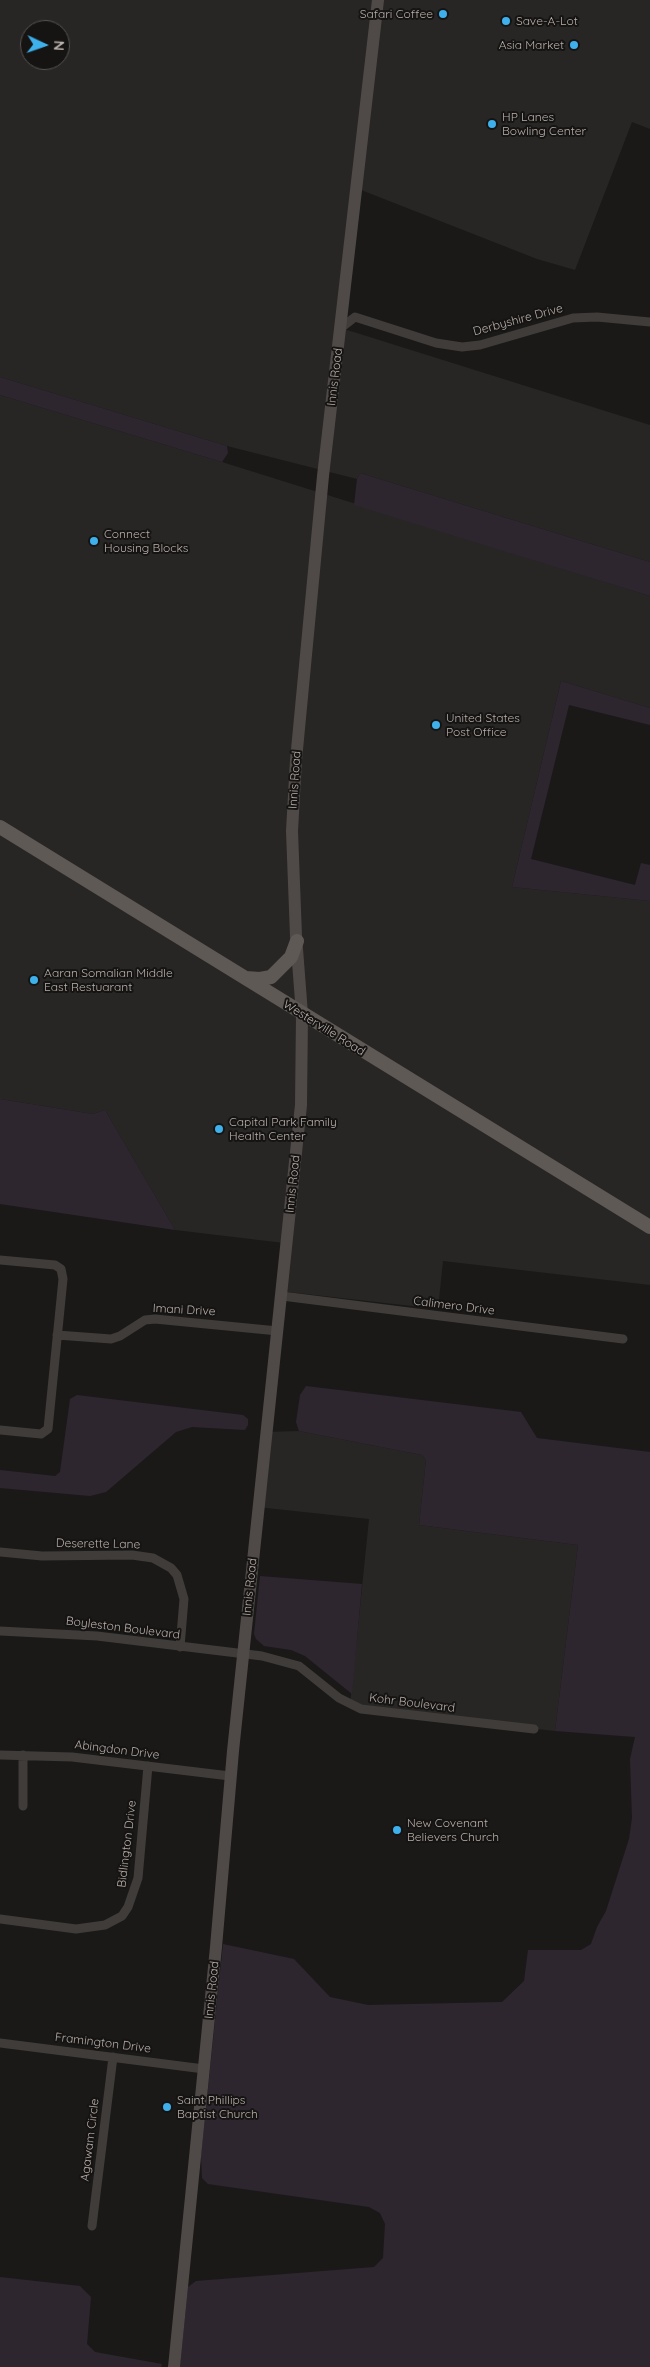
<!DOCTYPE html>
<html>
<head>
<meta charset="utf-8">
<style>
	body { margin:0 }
	#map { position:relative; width:650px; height:2367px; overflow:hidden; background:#1a1918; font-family:Quicksand,sans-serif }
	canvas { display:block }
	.north { position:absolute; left:20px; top:20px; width:50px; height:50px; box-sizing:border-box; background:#151413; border:1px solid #575250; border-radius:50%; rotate:93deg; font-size:14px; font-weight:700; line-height:20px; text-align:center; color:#b9b0ab }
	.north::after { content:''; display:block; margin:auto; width:18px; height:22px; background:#3eb1ec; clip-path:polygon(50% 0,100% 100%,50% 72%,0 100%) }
</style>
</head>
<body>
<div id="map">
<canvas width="650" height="2367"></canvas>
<div class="north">N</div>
</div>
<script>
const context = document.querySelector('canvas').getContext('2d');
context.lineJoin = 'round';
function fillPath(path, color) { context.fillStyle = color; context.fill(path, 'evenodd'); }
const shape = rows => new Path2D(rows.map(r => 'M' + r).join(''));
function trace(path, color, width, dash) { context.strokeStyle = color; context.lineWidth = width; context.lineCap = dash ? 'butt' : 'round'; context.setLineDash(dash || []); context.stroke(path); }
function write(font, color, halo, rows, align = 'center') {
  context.font = font + ' Quicksand,sans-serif'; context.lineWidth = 4; context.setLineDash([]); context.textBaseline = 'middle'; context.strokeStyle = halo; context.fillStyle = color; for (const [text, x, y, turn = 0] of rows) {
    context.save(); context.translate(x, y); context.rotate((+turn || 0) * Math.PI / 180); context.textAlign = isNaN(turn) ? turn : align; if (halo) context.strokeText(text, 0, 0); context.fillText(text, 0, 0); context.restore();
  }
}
const built = shape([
	[0,0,650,0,650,129,632,122,575,270,537,259,356,188,341,328,650,425,650,562,360,473,357,479,227,446,0,377],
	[30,30,60,30,60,60,30,60],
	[0,395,222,462,650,596,650,708,561,681,512,887,650,901,650,1285,443,1261,438,1309,279,1291,284,1243,175,1230,105,1110,93,1114,0,1099],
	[299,1431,422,1455,426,1460,419,1525,578,1545,555,1731,371,1711,350,1705,369,1519,257,1507,265,1432]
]);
const green = shape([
	[0,377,227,446,228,453,222,462,0,395],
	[360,473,650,562,650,596,354,505,357,479],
	[561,681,650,708,650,725,569,705,531,859,635,885,641,863,650,865,650,901,512,887],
	[0,1099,93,1114,105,1110,175,1230,0,1204],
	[306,1386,521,1412,537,1438,650,1452,650,2367,180,2367,188,2287,196,2281,374,2267,383,2258,385,2224,380,2213,369,2207,208,2184,202,2178,201,2156,223,1944,294,1959,330,1997,368,2005,502,2002,524,1981,528,1950,581,1950,591,1944,597,1927,606,1911,629,1839,632,1818,630,1759,635,1737,555,1731,578,1545,419,1525,426,1460,422,1455,299,1431,296,1422,300,1395],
	[77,1395,243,1415,248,1419,248,1425,245,1430,192,1427,176,1432,106,1492,90,1496,0,1488,0,1470,55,1476,60,1472,70,1399],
	[260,1576,362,1584,352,1694,305,1656,291,1650,264,1646,256,1639,254,1634],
	[0,2277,80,2286,91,2297,87,2344,95,2352,162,2364,161,2367,0,2367]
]);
const street = shape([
	[341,328,355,317,436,343,462,347,480,345,573,318,597,317,650,322],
	[0,1260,55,1265,61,1269,63,1279,48,1429,41,1434,0,1430],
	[282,1296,623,1339],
	[57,1335,111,1339,120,1336,145,1320,155,1319,278,1331],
	[0,1552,42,1556,132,1555,153,1558,171,1568,177,1575,184,1599,180,1647],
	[0,1631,97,1636,262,1656,299,1666,339,1698,361,1709,534,1729],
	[0,1755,72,1757,230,1776],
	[23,1806,23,1755],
	[0,1919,76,1929,105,1925,122,1916,128,1907,138,1878,148,1766],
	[0,2043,204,2069],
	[92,2226,113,2057]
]);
const secondary = shape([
	[174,2367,216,1947,233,1751,301,1105,302,1014,296,936,292,831,296,760,323,476,378,0]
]);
const primary = shape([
	[0,827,650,1227],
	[246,978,260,979,271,977,291,957,297,941]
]);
const markers = [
	[443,14,5,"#3eb1ec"],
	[506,21,5,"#3eb1ec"],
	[574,45,5,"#3eb1ec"],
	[492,124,5,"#3eb1ec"],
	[94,541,5,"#3eb1ec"],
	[436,725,5,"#3eb1ec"],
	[34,980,5,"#3eb1ec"],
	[219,1129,5,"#3eb1ec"],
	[397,1830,5,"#3eb1ec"],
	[167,2107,5,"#3eb1ec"]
];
const poiNames = [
	["Safari Coffee",433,14,"right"],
	["Save-A-Lot",516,21],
	["Asia Market",564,45,"right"],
	["HP Lanes",502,117],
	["Bowling Center",502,131],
	["Connect",104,534],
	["Housing Blocks",104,548],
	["United States",446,718],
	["Post Office",446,732],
	["Aaran Somalian Middle",44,973],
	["East Restuarant",44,987],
	["Capital Park Family",229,1122],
	["Health Center",229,1136],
	["New Covenant",407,1823],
	["Believers Church",407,1837],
	["Saint Phillips",177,2100],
	["Baptist Church",177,2114]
];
const streetNames = [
	["Derbyshire Drive",518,320,-15],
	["Innis Road",335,377,-83],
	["Innis Road",295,780,-86],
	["Westerville Road",324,1028,32],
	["Innis Road",293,1184,-84],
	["Calimero Drive",454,1306,7],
	["Imani Drive",184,1310,3],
	["Deserette Lane",98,1544,1],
	["Innis Road",250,1587,-84],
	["Boyleston Boulevard",123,1628,7],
	["Kohr Boulevard",412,1703,7],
	["Abingdon Drive",117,1750,7],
	["Bidlington Drive",127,1844,-83],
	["Innis Road",212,1990,-84],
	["Framington Drive",103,2043,7],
	["Agawam Circle",90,2140,-83]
];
fillPath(built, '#272624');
fillPath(green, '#2e262f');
trace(street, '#3f3c39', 9);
trace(secondary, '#4f4a47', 12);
trace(primary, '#5e5955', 14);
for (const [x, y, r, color] of markers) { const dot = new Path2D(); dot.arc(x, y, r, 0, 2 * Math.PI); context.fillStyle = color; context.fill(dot); trace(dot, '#151413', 2); }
write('12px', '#b9b0ab', '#151413', poiNames, 'left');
write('12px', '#b9b0ab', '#151413', streetNames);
</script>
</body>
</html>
